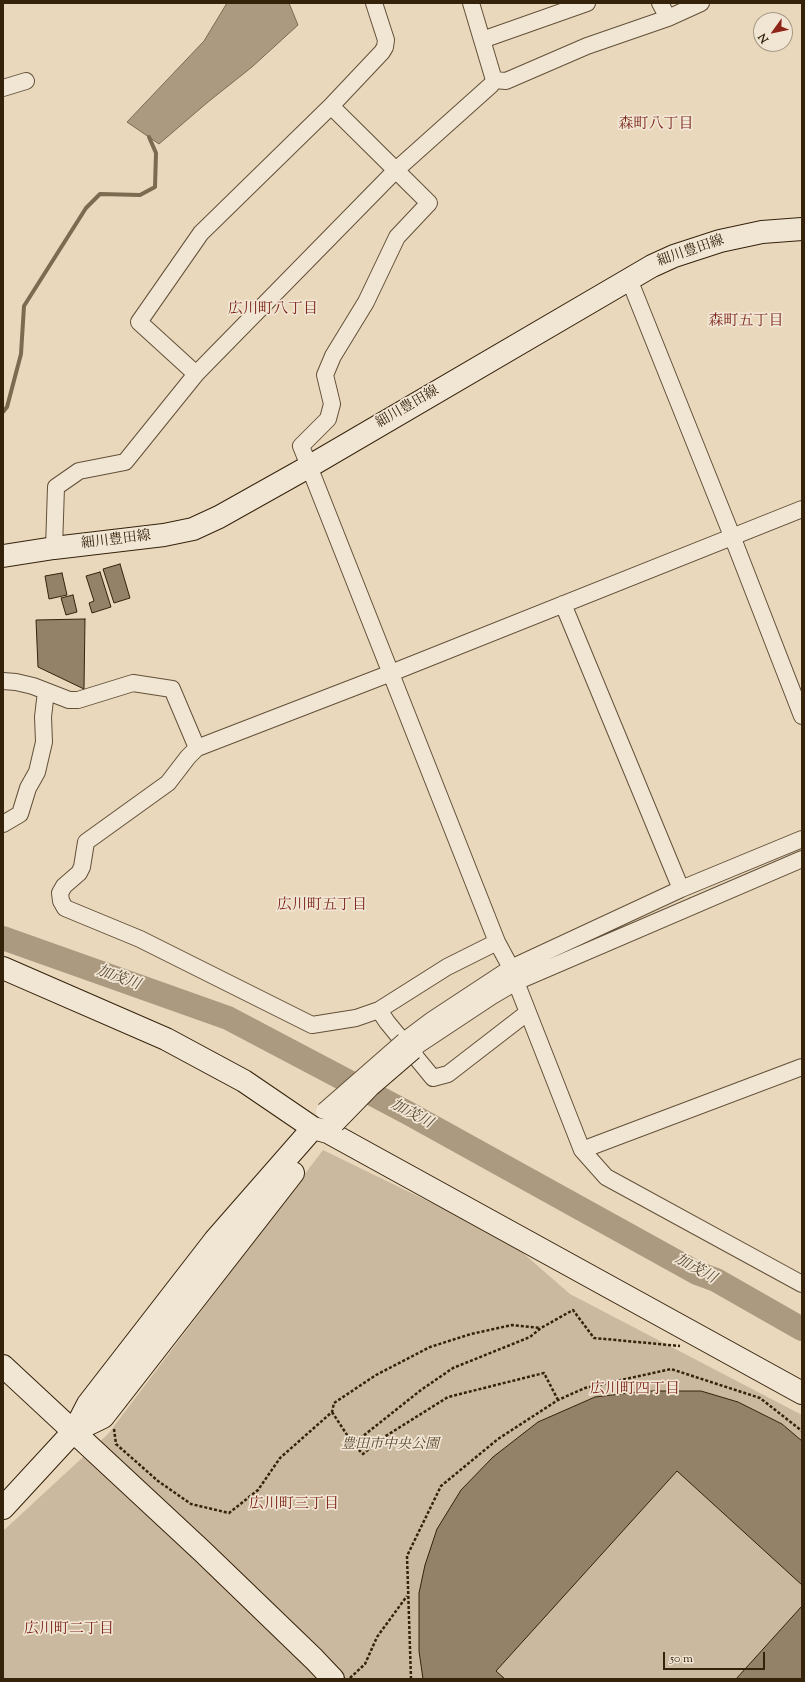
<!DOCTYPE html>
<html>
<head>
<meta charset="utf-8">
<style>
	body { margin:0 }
	#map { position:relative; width:805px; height:1682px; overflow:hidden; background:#ead8bd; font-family:"Sorts Mill Goudy",serif }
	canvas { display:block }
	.frame { position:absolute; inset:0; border:4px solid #34220b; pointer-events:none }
	.north { position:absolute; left:753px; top:12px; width:40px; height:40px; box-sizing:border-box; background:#f1e6d4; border:1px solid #a59884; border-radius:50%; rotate:237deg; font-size:11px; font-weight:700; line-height:16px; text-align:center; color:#34220b }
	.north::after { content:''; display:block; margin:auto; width:14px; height:18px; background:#8f2418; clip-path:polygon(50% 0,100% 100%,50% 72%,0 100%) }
	.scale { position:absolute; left:663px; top:1652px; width:102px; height:18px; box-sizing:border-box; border:2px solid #34220b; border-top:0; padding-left:5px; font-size:12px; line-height:14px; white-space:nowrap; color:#34220b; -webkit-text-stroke:3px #f1e6d4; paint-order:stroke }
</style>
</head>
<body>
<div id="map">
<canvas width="805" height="1682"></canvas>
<div class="frame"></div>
<div class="north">N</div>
<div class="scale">50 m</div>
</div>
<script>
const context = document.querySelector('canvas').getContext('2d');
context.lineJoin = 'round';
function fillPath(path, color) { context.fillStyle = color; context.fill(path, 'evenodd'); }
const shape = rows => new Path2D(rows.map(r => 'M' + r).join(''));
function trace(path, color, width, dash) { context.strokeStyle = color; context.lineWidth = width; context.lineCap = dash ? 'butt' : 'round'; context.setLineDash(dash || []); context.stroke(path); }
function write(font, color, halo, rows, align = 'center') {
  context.font = font + ' "Sorts Mill Goudy","Noto Serif JP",serif'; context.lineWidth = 3.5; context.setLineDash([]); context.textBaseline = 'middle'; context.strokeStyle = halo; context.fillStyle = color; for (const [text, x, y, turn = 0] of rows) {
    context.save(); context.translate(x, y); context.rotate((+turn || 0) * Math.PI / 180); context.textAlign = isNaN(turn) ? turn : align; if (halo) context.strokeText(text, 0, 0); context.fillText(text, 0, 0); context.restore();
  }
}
const green = shape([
	[323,1150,508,1240,570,1294,802,1415,802,1679,3,1679,3,1531,108,1434]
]);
const water = shape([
	[227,3,289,3,298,25,252,67,208,102,159,144,127,122,204,41,227,3]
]);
const stream = shape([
	[3,412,7,407,21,354,24,306,86,208,100,194,140,195,155,187,156,153,149,137]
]);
const river = shape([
	[3,938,228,1018,408,1113,697,1273,716,1280,802,1329]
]);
const building = shape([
	[120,564,130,598,114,603,103,569,120,564],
	[100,572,111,607,92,613,89,603,94,601,86,576,100,572],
	[62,573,67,595,49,599,45,576,62,573],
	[73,595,77,612,66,615,61,598,73,595],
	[85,619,84,689,38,667,36,620,85,619],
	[646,1391,701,1391,738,1402,782,1424,802,1441,802,1585,677,1471,496,1671,505,1679,423,1679,419,1651,419,1593,425,1565,437,1529,461,1490,493,1457,538,1422,595,1397,646,1391],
	[802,1606,802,1679,736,1679,802,1606]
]);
const path = shape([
	[558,1400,544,1373,448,1397,381,1439,363,1454,353,1444,421,1390,453,1368,530,1337,541,1328,573,1310,594,1338,680,1346],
	[332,1412,353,1444],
	[114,1429,116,1444,158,1481,191,1504,229,1513,258,1490,280,1458,332,1412,334,1403,376,1375,430,1347,471,1334,512,1325,540,1328],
	[350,1678,365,1664,377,1637,407,1596],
	[411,1679,407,1556,441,1486,498,1439,558,1400,585,1388,671,1369,760,1398,802,1431]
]);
const street = shape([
	[660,3,668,18,701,3],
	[482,40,587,3],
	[494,80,506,81,587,46,668,18],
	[3,88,26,81],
	[331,106,429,203,397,237,366,302,333,356,325,375,332,404,328,419,301,446,497,942,511,968],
	[629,279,732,536,802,716],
	[196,374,139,322,201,233,331,106,382,52,385,47,386,40,374,3],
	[54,548,56,487,79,471,125,462,196,374,396,170,491,85,494,80,471,3],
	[563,604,681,889],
	[3,681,16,682,33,686,69,700,78,700,133,683,172,689,197,748,391,673,802,509],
	[197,748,188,757,168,783,86,842,82,867,79,873,64,886,60,893,61,901,65,908,140,939,312,1025,356,1018,379,1010],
	[3,824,20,814,28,788,37,772,44,742,43,717,46,691],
	[497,942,447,967,379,1010,387,1022,433,1078,448,1074,527,1013],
	[516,982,582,1150,606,1177,802,1284],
	[404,1041,432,1020,511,968,681,889,802,839],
	[412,1049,492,996,516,982,802,859],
	[582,1150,802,1067]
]);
const secondary = shape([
	[3,556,54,548,164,535,193,529,219,517,310,466,652,266,674,256,720,241,762,232,802,229],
	[3,968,166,1039,244,1081,313,1128,328,1132,802,1393],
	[3,1366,202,1551,314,1659,333,1679],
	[74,1431,103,1417,293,1173],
	[3,1508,74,1431,88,1404,215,1240,313,1128]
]);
const streetBridge = shape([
	[324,1111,404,1041]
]);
const secondaryBridge = shape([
	[334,1122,369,1086,412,1049]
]);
const streetNames = [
	["細川豊田線",691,252,-19],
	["細川豊田線",408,408,-30],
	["細川豊田線",116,541,-7]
];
const parkNames = [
	["豊田市中央公園",390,1446]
];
const neighbourhoodNames = [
	["森町八丁目",656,125],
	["広川町八丁目",273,310],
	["森町五丁目",746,322],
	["広川町五丁目",322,906],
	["広川町四丁目",635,1390],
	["広川町三丁目",294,1505],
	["広川町二丁目",69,1630]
];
const waterNames = [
	["加茂川",118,979,20],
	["加茂川",411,1115,28],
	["加茂川",695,1270,29]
];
fillPath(green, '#cbb99f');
fillPath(water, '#ac9a80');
trace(water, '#7c6a51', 1);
trace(stream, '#7c6a51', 4);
trace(river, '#ac9a80', 24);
fillPath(building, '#938168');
trace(building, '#34220b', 1);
trace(street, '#625038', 18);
trace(secondary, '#34220b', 24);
trace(path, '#34220b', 2.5, [3, 2]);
trace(street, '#f1e6d4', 16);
trace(secondary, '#f1e6d4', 22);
trace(streetBridge, '#625038', 18, []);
trace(secondaryBridge, '#34220b', 24, []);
trace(streetBridge, '#f1e6d4', 16);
trace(secondaryBridge, '#f1e6d4', 22);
write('14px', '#34220b', '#f1e6d4', streetNames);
write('italic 14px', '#5a4830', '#f1e6d4', parkNames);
write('15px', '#7a1f14', '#f1e6d4', neighbourhoodNames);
write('italic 15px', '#5e4c34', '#f1e6d4', waterNames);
</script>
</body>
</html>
